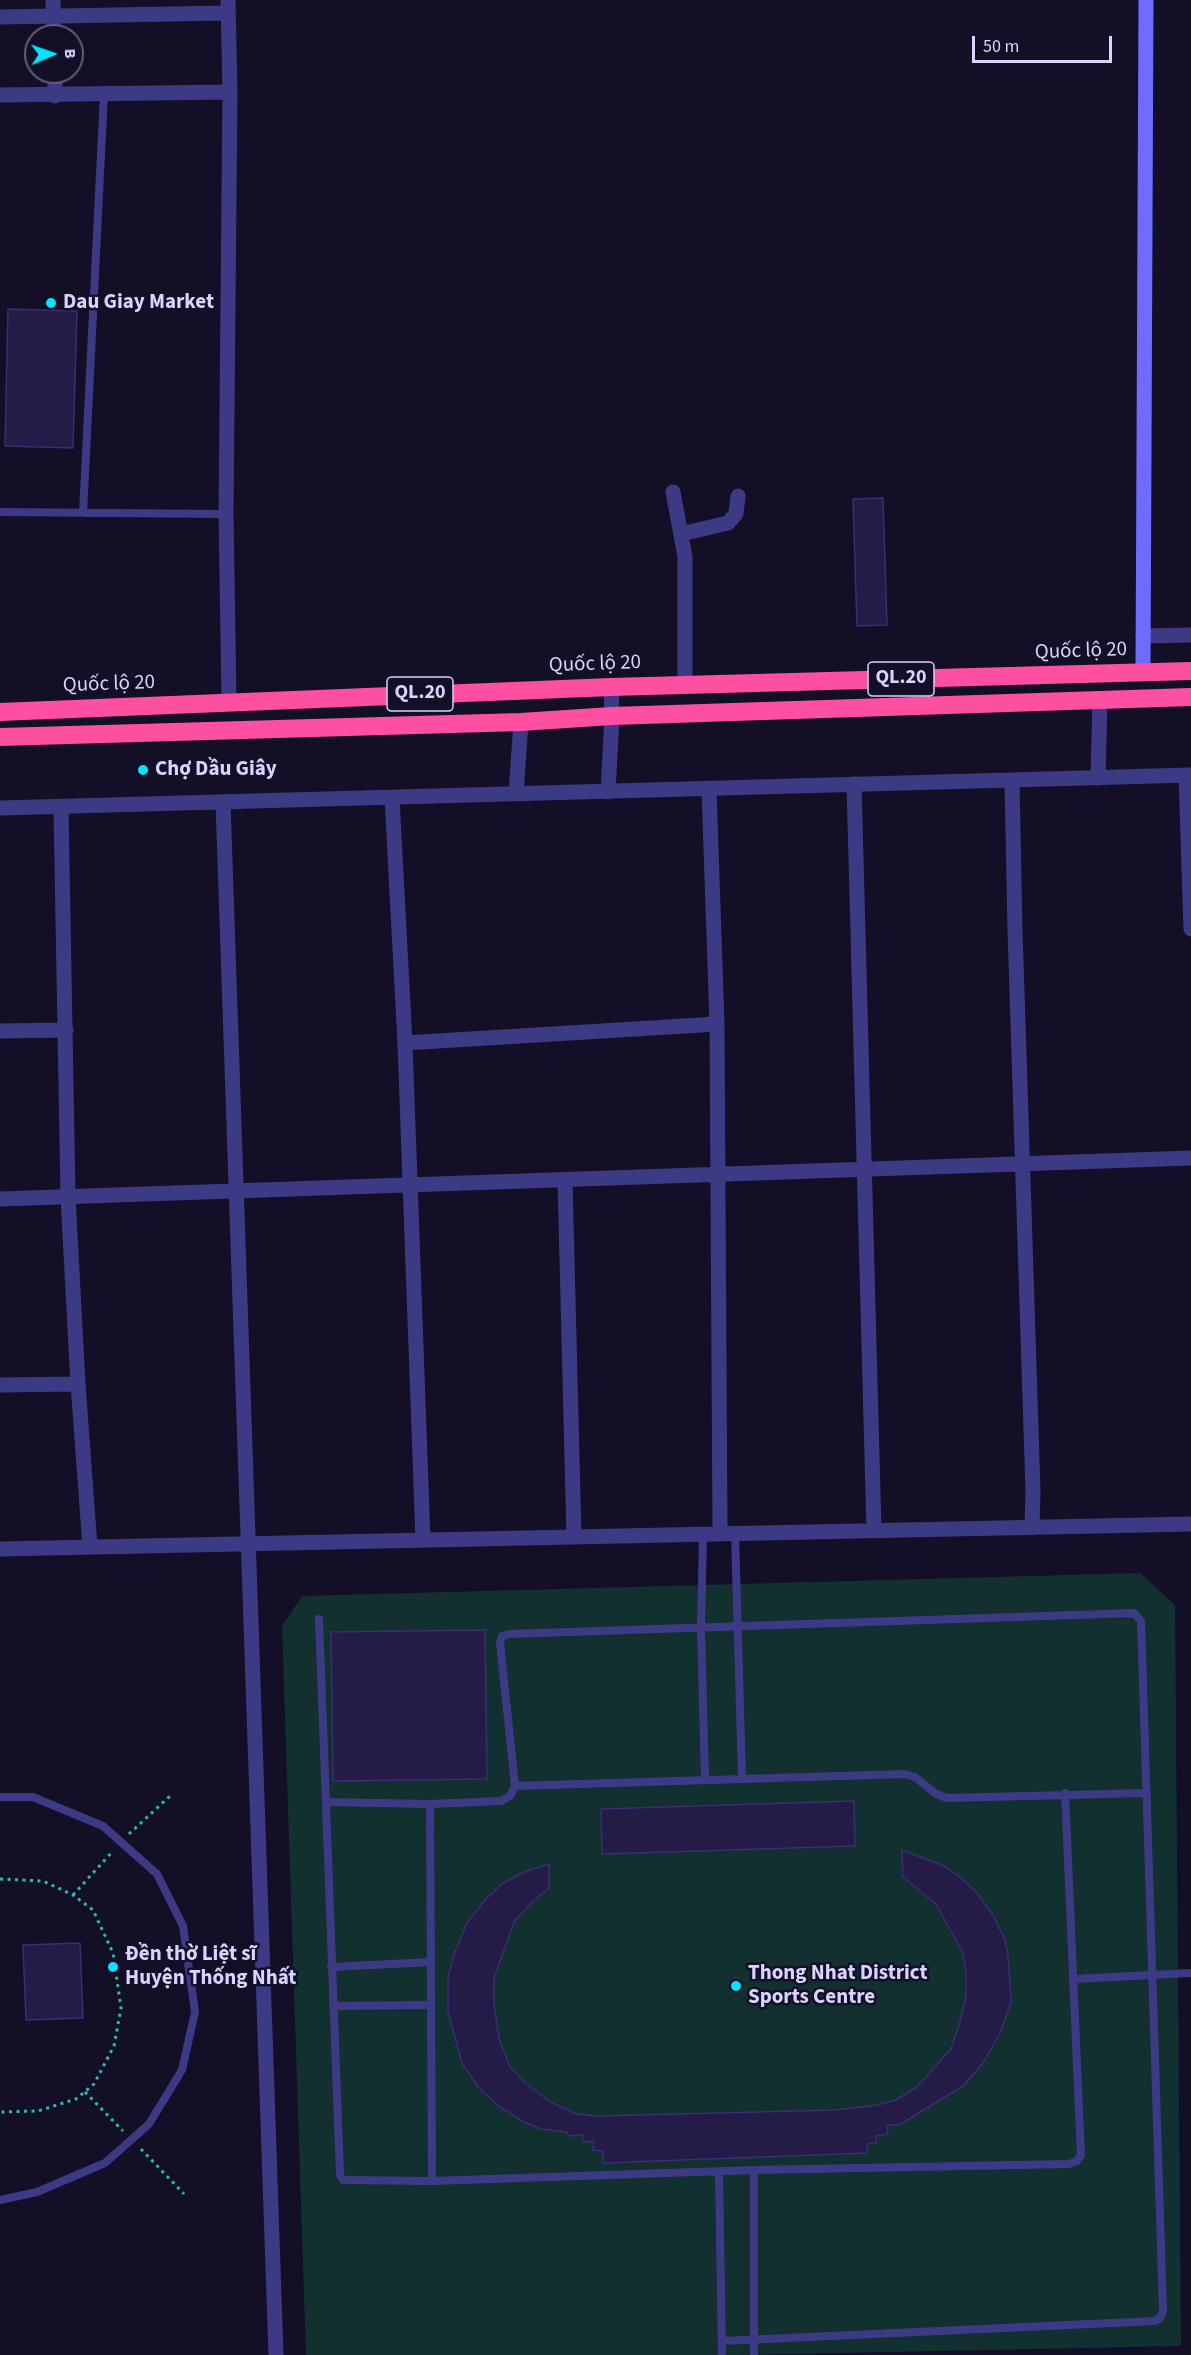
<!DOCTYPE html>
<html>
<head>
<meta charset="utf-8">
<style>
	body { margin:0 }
	#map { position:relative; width:1191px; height:2355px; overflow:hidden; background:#130f26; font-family:"Source Sans 3",sans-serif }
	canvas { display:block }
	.north { position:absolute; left:24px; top:24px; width:60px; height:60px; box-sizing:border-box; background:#130f26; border:2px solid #625e7d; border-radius:50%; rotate:88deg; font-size:16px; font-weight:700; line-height:24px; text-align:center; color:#d9d4ff }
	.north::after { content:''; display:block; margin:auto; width:21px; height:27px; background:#00e5ff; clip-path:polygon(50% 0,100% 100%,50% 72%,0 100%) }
	.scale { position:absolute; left:972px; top:36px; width:140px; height:27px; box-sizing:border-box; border:3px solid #d9d4ff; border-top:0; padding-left:8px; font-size:18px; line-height:21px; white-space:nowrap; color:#d9d4ff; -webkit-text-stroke:4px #130f26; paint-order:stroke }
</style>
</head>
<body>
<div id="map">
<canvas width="1191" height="2355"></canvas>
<div class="north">B</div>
<div class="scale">50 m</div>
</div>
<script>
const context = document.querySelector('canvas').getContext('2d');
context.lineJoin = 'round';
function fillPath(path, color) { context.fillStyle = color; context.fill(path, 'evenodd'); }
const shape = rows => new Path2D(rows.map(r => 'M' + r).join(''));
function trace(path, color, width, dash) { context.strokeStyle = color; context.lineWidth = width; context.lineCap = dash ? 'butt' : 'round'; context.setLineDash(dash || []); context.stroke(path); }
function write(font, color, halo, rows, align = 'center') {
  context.font = font + ' "Source Sans 3",sans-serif'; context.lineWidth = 5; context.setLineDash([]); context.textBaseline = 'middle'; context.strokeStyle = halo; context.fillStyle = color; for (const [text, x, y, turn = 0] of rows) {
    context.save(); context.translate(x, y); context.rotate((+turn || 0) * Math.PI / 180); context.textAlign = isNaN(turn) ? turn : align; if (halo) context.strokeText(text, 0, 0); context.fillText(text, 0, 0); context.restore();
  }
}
const green = shape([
	[1140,1573,1175,1605,1181,2346,741,2355,306,2355,282,1626,302,1596]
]);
const building = shape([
	[8,309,77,311,73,448,5,446,8,309],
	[883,498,887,625,857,626,853,499,883,498],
	[485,1630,487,1779,333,1781,331,1632,485,1630],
	[854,1801,855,1846,602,1854,601,1809,854,1801],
	[902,1850,944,1866,960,1877,976,1892,993,1915,1005,1940,1008,1956,1011,2002,1000,2033,983,2063,963,2086,899,2125,887,2125,888,2134,876,2136,876,2143,867,2144,867,2153,603,2163,603,2151,593,2150,594,2141,584,2142,582,2135,568,2136,567,2132,541,2129,524,2122,500,2107,479,2088,462,2063,448,2011,448,1978,454,1954,467,1923,485,1900,502,1884,524,1872,549,1864,549,1888,533,1901,514,1922,494,1978,494,2005,499,2039,510,2067,524,2082,552,2103,577,2114,597,2116,836,2110,878,2105,896,2100,917,2087,951,2049,960,2022,966,1997,966,1971,963,1953,936,1904,903,1877,902,1850],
	[80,1943,83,2018,26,2020,23,1945,80,1943]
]);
const path = shape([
	[129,1834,171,1795],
	[0,1879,43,1881,73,1895,93,1910,113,1953,121,2008,114,2046,94,2084,76,2099,38,2111,0,2112],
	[73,1895,112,1852],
	[85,2092,123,2131],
	[141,2149,184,2194]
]);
const lane = shape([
	[0,512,226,514],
	[83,513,104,94],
	[703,1534,701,1628,705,1780],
	[735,1534,742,1778],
	[319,1619,340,2175,343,2180,432,2181,754,2170,1069,2164,1077,2161,1081,2155,1065,1793],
	[515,1786,904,1774,915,1777,935,1793,946,1798,1147,1793],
	[0,1797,33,1797,103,1826,157,1874,183,1926,195,2012,182,2070,149,2124,105,2163,37,2192,0,2200],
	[326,1802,430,1804,501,1801,510,1796,515,1786,500,1643,502,1636,509,1634,1134,1613,1141,1621,1163,2311,1160,2318,1155,2321,722,2341],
	[430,1804,432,2181],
	[331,1967,431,1962],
	[1073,1979,1191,1973],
	[333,2006,431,2005],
	[719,2171,722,2355],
	[754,2355,754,2170]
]);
const street = shape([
	[53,0,54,36],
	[228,0,230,92,226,514,229,702],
	[0,17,228,13],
	[55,72,55,96],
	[0,95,230,92],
	[673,492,685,557,685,684],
	[681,534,728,523,736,514,738,496],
	[1143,636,1191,635],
	[1186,775,1191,929],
	[1098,778,1100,699],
	[1012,780,1015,930,1033,1491,1032,1528],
	[854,784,874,1531],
	[709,789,717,1024,720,1530],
	[608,792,612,716,611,687],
	[516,794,521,722],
	[392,798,405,1043,423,1540],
	[223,803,276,2355],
	[61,807,68,1197,78,1384,90,1547],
	[0,808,1191,775],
	[0,1031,66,1030],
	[405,1043,717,1024],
	[565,1180,574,1537],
	[0,1199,1191,1158],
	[0,1385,78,1384],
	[0,1549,1191,1524]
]);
const secondary = shape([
	[1143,672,1146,0]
]);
const highway = shape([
	[0,712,611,687,1191,671],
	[0,737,521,722,612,716,1191,697]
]);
const markers = [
	[51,303,6,"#00e5ff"],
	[143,770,6,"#00e5ff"],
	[113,1967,6,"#00e5ff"],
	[736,1986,6,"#00e5ff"]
];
const shields = [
	[901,679,66],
	[420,694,66]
];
const shieldNames = [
	["QL.20",901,679],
	["QL.20",420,694]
];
const poiNames = [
	["Dau Giay Market",63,303],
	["Chợ Dầu Giây",155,770],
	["Đền thờ Liệt sĩ",125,1955],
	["Huyện Thống Nhất",125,1979],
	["Thong Nhat District",748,1974],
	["Sports Centre",748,1998]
];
const streetNames = [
	["Quốc lộ 20",1081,652,-2],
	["Quốc lộ 20",595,665,-2],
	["Quốc lộ 20",109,685,-2]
];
fillPath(green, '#12302f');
fillPath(building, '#241b47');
trace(building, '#3b2d73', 1.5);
trace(path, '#2fb8b0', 3, [3, 4.5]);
trace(lane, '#3d3a85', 8);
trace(street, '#3d3a85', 15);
trace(secondary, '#6f6bff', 15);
trace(highway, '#ff4fa3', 18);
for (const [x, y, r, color] of markers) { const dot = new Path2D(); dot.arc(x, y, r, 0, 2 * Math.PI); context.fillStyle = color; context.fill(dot); trace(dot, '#130f26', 2); }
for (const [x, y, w] of shields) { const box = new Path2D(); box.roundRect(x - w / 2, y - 17, w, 34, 4.5); context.fillStyle = '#130f26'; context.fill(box); trace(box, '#d9d4ff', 1.5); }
write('bold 20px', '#d9d4ff', null, shieldNames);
write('bold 21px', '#d9d4ff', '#130f26', poiNames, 'left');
write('21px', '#d9d4ff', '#130f26', streetNames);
</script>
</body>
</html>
